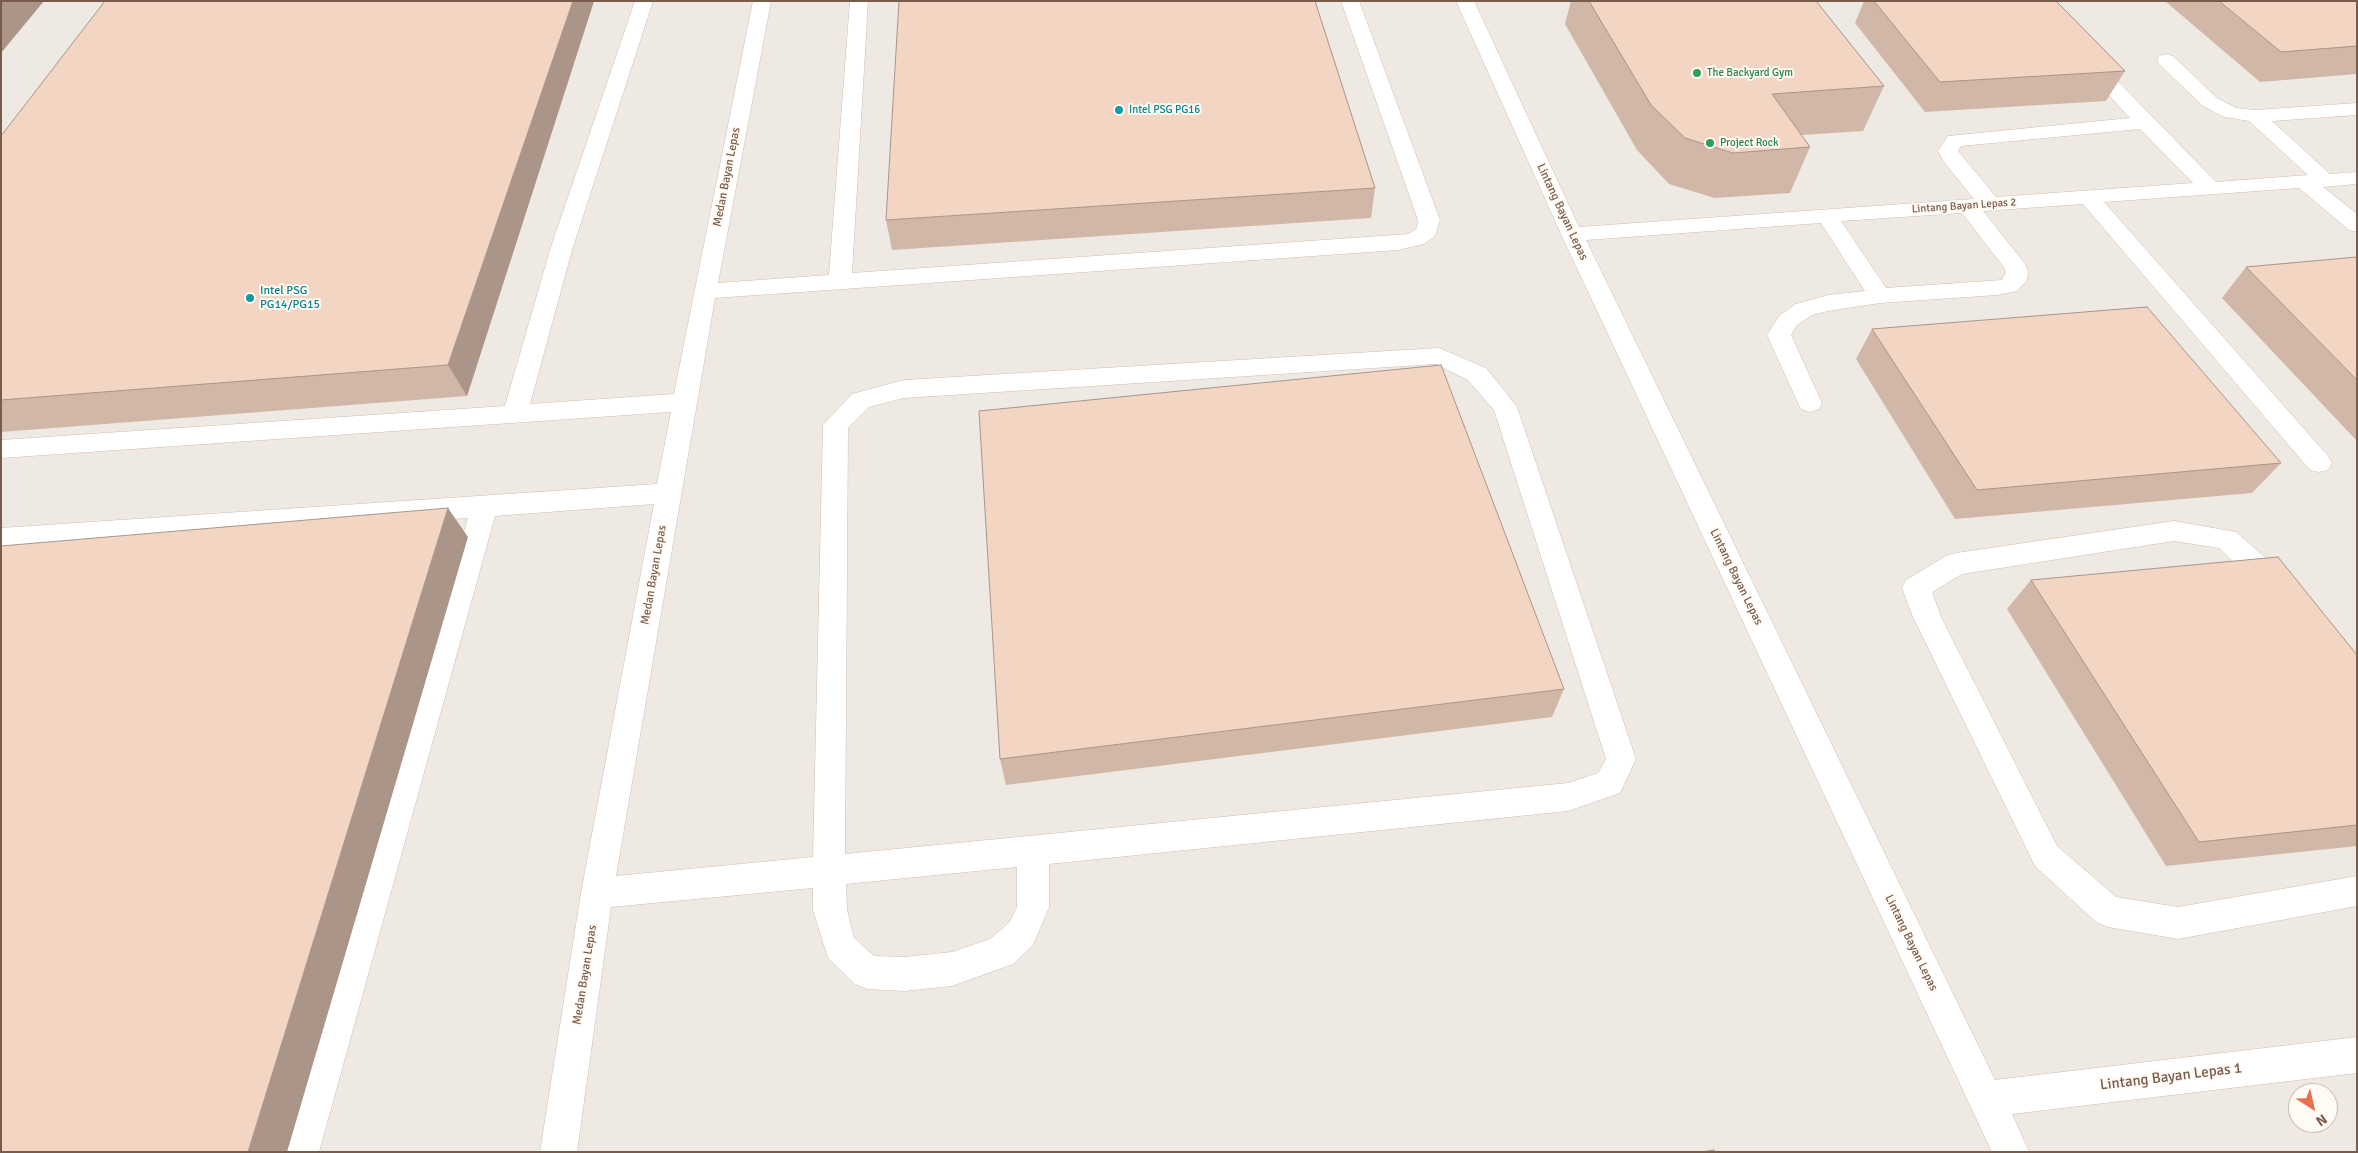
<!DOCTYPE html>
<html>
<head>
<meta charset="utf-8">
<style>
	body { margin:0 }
	#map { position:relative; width:2358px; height:1153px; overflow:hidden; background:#fdf6ec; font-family:Signika,sans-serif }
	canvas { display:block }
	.frame { position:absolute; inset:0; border:2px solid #7a5c4d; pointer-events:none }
	.north { position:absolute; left:2288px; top:1083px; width:50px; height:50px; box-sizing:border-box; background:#fffaf3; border:1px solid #cabbb1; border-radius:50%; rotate:145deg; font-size:14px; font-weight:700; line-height:20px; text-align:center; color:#7a5c4d }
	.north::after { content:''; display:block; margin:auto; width:18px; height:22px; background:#e76f51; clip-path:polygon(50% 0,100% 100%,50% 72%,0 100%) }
</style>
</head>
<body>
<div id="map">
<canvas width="2358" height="1153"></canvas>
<div class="frame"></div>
<div class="north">N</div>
</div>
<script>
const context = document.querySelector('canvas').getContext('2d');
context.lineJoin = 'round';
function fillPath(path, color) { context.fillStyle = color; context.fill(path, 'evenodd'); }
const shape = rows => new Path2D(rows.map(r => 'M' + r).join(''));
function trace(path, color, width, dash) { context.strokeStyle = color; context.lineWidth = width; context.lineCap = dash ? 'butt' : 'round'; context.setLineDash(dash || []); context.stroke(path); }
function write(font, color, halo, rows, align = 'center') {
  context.font = font + ' Signika,sans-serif'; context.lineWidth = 4; context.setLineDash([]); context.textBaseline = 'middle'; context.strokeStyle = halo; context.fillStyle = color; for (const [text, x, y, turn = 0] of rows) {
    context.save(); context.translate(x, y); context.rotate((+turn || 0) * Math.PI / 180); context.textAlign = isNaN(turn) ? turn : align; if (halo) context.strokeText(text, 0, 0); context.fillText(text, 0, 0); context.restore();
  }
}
const industrial = shape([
	[1,1,2357,1,2357,1152,1,1152],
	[2298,1093,2328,1093,2328,1123,2298,1123]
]);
const minor = shape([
	[635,1,653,1,572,250,530,404,674,394,753,1,771,1,718,283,829,275,850,1,868,1,852,273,1409,234,1417,228,1418,220,1341,1,1359,1,1440,220,1435,236,1424,244,1398,250,715,298,616,876,813,857,823,425,852,394,904,380,1439,348,1486,368,1517,407,1636,759,1620,793,1568,811,1049,864,1049,907,1033,945,1013,964,952,986,904,991,867,989,855,984,828,958,813,910,813,888,611,907,577,1152,540,1152,581,893,654,504,495,516,319,1152,282,1152,468,518,1,548,1,528,657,484,671,412,1,458,1,440,505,406,550,250,635,1],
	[1436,364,1468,380,1494,410,1606,759,1598,773,1568,783,845,854,848,428,869,407,904,398,1436,364],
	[1017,867,1017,907,1009,923,990,939,952,952,904,957,874,956,854,938,847,910,846,884,1017,867],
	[1456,1,1474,1,1579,227,1974,199,1944,162,1938,151,1948,136,2130,118,2078,62,2081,58,2088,56,2095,58,2216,182,2308,175,2249,121,2224,117,2203,106,2159,64,2157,60,2159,56,2166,54,2173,56,2217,98,2236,108,2255,110,2357,103,2357,115,2272,121,2330,174,2357,172,2357,184,2323,187,2357,214,2357,232,2349,230,2299,188,2104,202,2328,456,2332,463,2328,470,2319,472,2310,470,2083,204,1983,211,2025,264,2028,272,2027,280,2017,291,1997,295,1880,303,1828,311,1812,315,1797,325,1791,335,1822,403,1819,409,1810,412,1801,409,1798,403,1767,335,1780,315,1796,304,1828,295,1865,291,1821,223,1586,240,1995,1080,2357,1037,2357,1073,2012,1114,2029,1152,1992,1152,1561,234,1456,1],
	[2140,129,2193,183,1996,197,1958,151,1961,146,2140,129],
	[1962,213,2003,266,2006,272,2002,280,1886,288,1841,221,1962,213],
	[2174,521,2236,532,2286,576,2290,584,2286,592,2276,595,2266,592,2219,548,2174,541,1962,574,1932,592,1941,617,2057,846,2116,897,2178,907,2357,876,2357,906,2178,939,2108,927,2096,922,2035,866,1913,617,1902,588,1906,580,1946,556,1956,553,2174,521]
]);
const wall = shape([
	[594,1,467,396,1,432,1,136],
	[1571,1,1816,1,1884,86,1863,131,1801,135,1810,147,1790,193,1715,198,1669,184,1637,150,1565,24],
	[1864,1,2056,1,2125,71,2106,101,1925,112,1855,23],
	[2165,1,2357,1,2357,74,2260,82],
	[1375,188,1371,218,892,250,886,220],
	[2357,257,2357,441,2222,298,2246,267],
	[1872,329,2281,463,2252,493,1955,519,1856,359],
	[2031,580,2357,655,2357,846,2166,866,2007,609],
	[1564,689,1552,717,1006,785,1000,759]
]);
const shadedWall = shape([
	[1,1,44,1,1,53],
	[573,1,594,1,467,396,448,365],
	[448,508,468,537,287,1152,248,1152]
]);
const building = shape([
	[105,1,573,1,448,365,1,400,1,136,105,1],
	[899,1,1315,1,1375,188,886,220,899,1],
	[1589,1,1816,1,1884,86,1772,94,1810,147,1733,153,1685,138,1651,105,1589,1],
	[1874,1,2056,1,2125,71,1940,82,1874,1],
	[2219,1,2357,1,2357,46,2281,52,2219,1],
	[2357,257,2357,380,2246,267,2357,257],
	[2147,307,2281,463,1977,490,1872,329,2147,307],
	[1441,365,1564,689,1000,759,979,411,1441,365],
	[448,508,248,1152,1,1152,1,546,448,508],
	[2278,557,2357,655,2357,825,2199,842,2031,580,2278,557],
	[1714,1150,1714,1152,1701,1152,1714,1150]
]);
const markers = [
	[1697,73,5,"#2e9e5b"],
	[1119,110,5,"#0f9aa8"],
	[1710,143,5,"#2e9e5b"],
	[250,298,5,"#0f9aa8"]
];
const farLeisurenames = [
	["The Backyard Gym",1707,73],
	["Project Rock",1720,143]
];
const farCulturenames = [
	["Intel PSG PG16",1129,110]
];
const farStreetnames = [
	["Lintang Bayan Lepas 2",1964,206,-4]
];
const streetNames = [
	["Medan Bayan Lepas",727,177,-79],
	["Lintang Bayan Lepas",1562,212,65],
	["Medan Bayan Lepas",654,575,-80],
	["Lintang Bayan Lepas",1736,577,64],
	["Lintang Bayan Lepas",1911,943,64],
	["Medan Bayan Lepas",585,975,-81]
];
const cultureNames = [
	["Intel PSG",260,291],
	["PG14/PG15",260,305]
];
const nearStreetnames = [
	["Lintang Bayan Lepas 1",2171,1077,-7]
];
fillPath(industrial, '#efe9e4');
trace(minor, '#d1beb0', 1);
fillPath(minor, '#fff');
fillPath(wall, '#d1b7a8');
fillPath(shadedWall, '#aa9588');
fillPath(building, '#f3d5c3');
trace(building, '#aa9588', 1);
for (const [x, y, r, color] of markers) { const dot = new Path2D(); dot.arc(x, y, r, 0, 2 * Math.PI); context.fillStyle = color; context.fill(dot); trace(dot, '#fffaf3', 2); }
write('11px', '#27864d', '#fffaf3', farLeisurenames, 'left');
write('11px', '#0d838f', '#fffaf3', farCulturenames, 'left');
write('11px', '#7a5c4d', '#fffaf3', farStreetnames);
write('12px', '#7a5c4d', '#fffaf3', streetNames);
write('12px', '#0d838f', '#fffaf3', cultureNames, 'left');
write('15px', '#7a5c4d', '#fffaf3', nearStreetnames);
</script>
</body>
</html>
